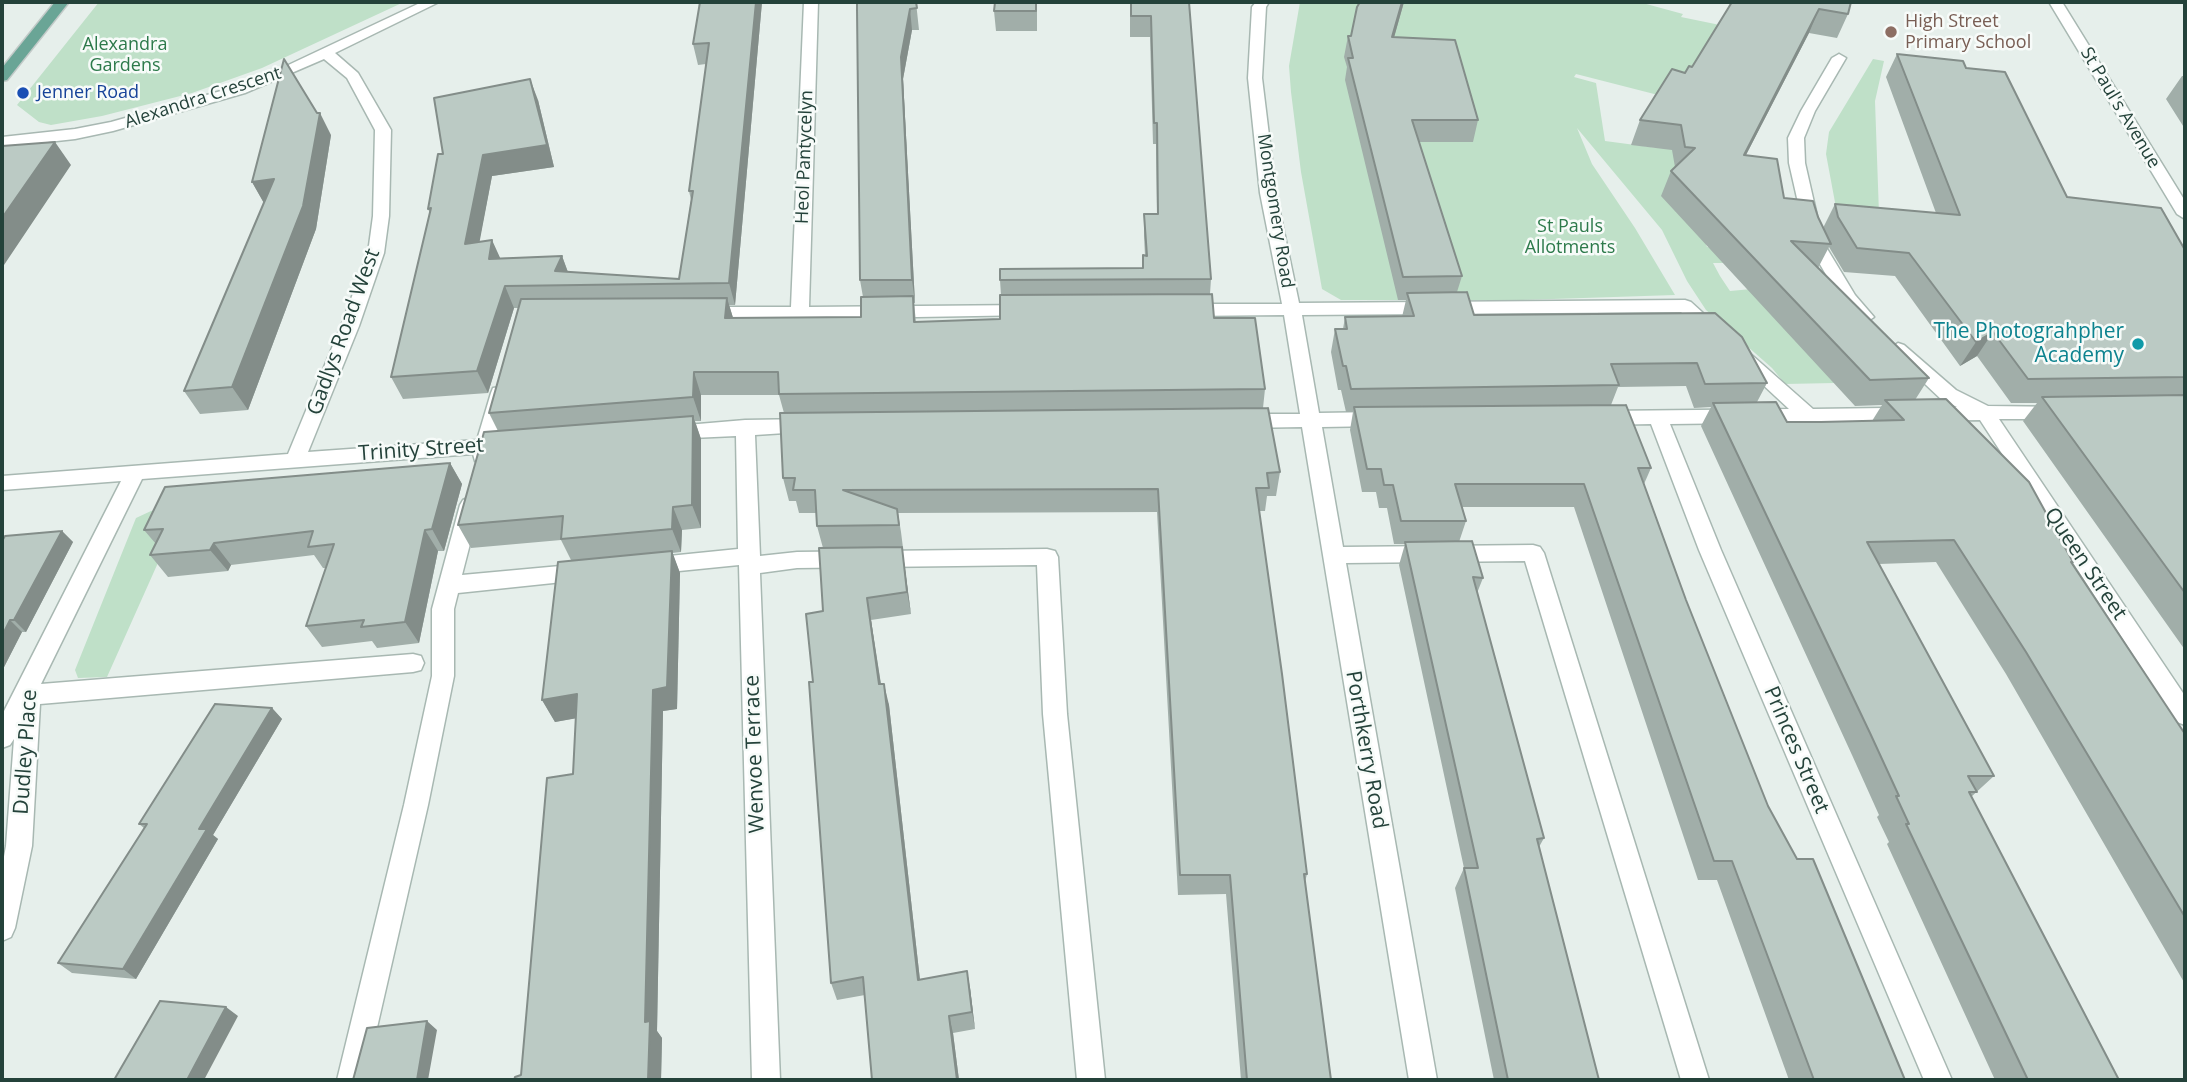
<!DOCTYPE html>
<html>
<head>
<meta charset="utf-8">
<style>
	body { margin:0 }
	#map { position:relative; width:2187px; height:1082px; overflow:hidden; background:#e6efeb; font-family:"Open Sans",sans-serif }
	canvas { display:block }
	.frame { position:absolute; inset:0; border:4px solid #24423a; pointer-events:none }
</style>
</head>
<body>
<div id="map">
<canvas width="2187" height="1082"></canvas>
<div class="frame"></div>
</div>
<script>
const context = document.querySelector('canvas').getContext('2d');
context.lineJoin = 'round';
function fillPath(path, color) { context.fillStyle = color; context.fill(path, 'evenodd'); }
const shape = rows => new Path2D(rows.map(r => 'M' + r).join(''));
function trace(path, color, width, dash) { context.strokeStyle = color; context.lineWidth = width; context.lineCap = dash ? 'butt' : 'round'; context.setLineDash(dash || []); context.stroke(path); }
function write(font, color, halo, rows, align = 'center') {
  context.font = font + ' "Open Sans",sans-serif'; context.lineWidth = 5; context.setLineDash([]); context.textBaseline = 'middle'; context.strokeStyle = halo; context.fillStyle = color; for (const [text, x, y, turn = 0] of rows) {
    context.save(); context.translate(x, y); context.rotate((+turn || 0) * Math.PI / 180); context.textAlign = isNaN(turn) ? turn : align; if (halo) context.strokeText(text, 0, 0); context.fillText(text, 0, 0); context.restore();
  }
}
const green = shape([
	[99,2,404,2,262,68,192,93,102,116,51,125,39,122,17,105],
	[1300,2,1639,2,1683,14,1681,17,1754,32,1740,52,1662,96,1576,74,1574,77,1596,83,1605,141,1658,148,1670,143,1707,247,1728,248,1734,263,1713,263,1720,276,1730,291,1752,289,1835,383,1785,384,1772,368,1706,310,1687,281,1662,230,1577,128,1592,164,1635,228,1675,295,1522,300,1341,300,1322,289,1301,172,1291,92,1289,66],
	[1873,59,1884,61,1875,101,1879,214,1837,213,1826,154,1829,132],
	[182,509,107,677,78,678,75,670,136,518,151,511]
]);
const minor = shape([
	[422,2,439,2,335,53,358,73,391,130,389,216,384,253,359,326,308,452,477,440,491,393,493,388,500,387,507,388,509,393,497,438,509,437,516,439,519,444,516,449,493,452,489,461,482,463,475,461,473,454,142,479,41,684,413,654,421,656,424,663,421,670,413,672,40,704,32,846,15,928,11,937,2,941,2,867,6,846,14,739,10,745,2,748,2,715,121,481,2,490,2,476,288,454,341,326,368,253,373,216,375,130,347,78,324,59,245,93,113,131,75,139,2,147,2,137,75,129,111,122,235,87,282,68,422,2],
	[804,2,818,2,809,307,1028,305,1034,307,1037,311,1034,315,800,319,698,317,695,313,704,307,791,307,804,2],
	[1256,2,1269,2,1266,7,1262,78,1276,193,1299,303,1685,300,1691,302,1724,332,1715,338,1709,336,1681,312,1302,315,1319,413,1380,412,1387,414,1390,419,1387,424,1380,426,1322,427,1343,547,1533,545,1540,547,1544,553,1709,1080,1681,1080,1525,561,1346,563,1437,1080,1409,1080,1302,427,1244,428,1237,426,1234,421,1237,416,1244,414,1300,414,1284,315,1187,316,1178,310,1187,304,1282,304,1260,193,1248,78,1252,7,1256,2],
	[2049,2,2062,2,2185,201,2185,219,2177,214,2049,2],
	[1839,54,1846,58,1815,111,1804,138,1805,163,1823,242,1855,295,1874,317,1865,323,1859,321,1842,302,1807,242,1789,163,1788,138,1801,111,1832,58,1839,54],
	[1898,343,1904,345,1956,390,1988,406,2066,407,2069,412,2066,417,2059,419,1999,419,2185,696,2185,725,2177,722,1980,420,1670,424,1721,550,1952,1080,1924,1080,1699,550,1651,424,1605,425,1598,423,1595,418,1598,413,1605,411,1789,409,1733,357,1730,353,1733,349,1739,347,1745,349,1813,409,1957,407,1942,400,1892,353,1889,349,1898,343],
	[809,419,816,421,819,426,816,431,755,435,760,556,797,552,1047,549,1055,551,1058,557,1067,714,1105,1080,1077,1080,1043,714,1037,565,797,568,760,573,780,1080,752,1080,739,565,649,574,641,572,638,566,641,560,649,558,738,549,736,436,670,439,663,437,660,432,663,427,745,420,809,419],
	[470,497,477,500,480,505,462,575,582,564,590,566,593,572,590,578,582,580,458,593,454,609,454,676,428,805,365,1080,337,1080,404,805,432,676,432,609,460,505,463,500,470,497]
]);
const major = shape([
	[55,2,69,2,7,80,2,81,2,68,55,2]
]);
const wall = shape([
	[700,2,762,2,735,305,729,305,733,318,861,317,863,297,860,280,857,9,916,2,919,30,912,30,903,79,915,303,914,303,916,322,1000,319,1001,295,1000,280,1143,268,1145,256,1144,236,1144,214,1157,214,1156,144,1153,144,1150,37,1130,37,1130,2,1189,2,1211,279,1210,294,1214,318,1265,389,1263,408,1280,472,1276,496,1267,496,1265,511,1259,511,1307,874,1305,882,1331,1080,1241,1080,1226,894,1178,895,1157,512,898,513,901,532,903,548,902,548,911,614,871,620,881,684,889,705,920,980,970,988,975,1029,953,1033,959,1080,872,1080,865,995,837,1000,831,983,813,682,823,611,823,548,817,526,817,513,799,513,796,501,789,501,783,478,784,413,779,395,701,395,701,421,695,421,701,439,701,528,682,530,681,552,672,553,680,573,677,709,663,711,657,1031,662,1038,661,1080,514,1080,521,1075,573,774,576,718,555,722,542,700,571,560,561,540,471,548,458,525,498,431,489,413,519,308,514,308,488,393,403,399,391,377,430,213,428,209,443,154,538,100,554,167,492,176,479,242,500,258,562,256,568,272,679,279,691,200,689,191,706,64,698,65,693,44],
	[995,2,1037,2,1037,31,996,31,994,11],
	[1404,2,1394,37,1478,120,1473,142,1419,142,1462,276,1457,292,1474,315,1715,313,1767,383,1757,402,1787,422,1872,421,1882,405,1855,406,1661,196,1671,171,1675,167,1672,150,1631,145,1640,120,1692,67,1732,2,1851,2,1848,14,1837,38,1809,33,1746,155,1784,198,1818,217,1823,228,1835,204,1936,213,1886,77,1897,54,1966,68,2067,197,2185,250,2185,650,2023,421,2037,403,2011,403,1977,356,1960,366,1895,276,1844,272,1829,247,1818,268,1929,378,1915,400,2073,562,2072,564,2185,734,2185,984,2006,674,1936,562,1879,564,1994,776,1971,797,2119,1080,1995,1080,1887,844,1889,842,1877,817,1879,815,1852,755,1701,426,1711,407,1694,408,1686,386,1618,387,1611,405,1651,468,1644,484,1686,600,1768,806,1905,1080,1789,1080,1717,880,1698,880,1574,507,1462,507,1466,521,1459,542,1483,578,1477,593,1544,838,1539,847,1599,1080,1494,1080,1455,888,1464,868,1399,565,1405,544,1394,544,1387,508,1379,508,1376,492,1362,492,1350,430,1353,412,1346,412,1341,390,1338,390,1331,352,1335,329,1343,329,1345,317,1402,317,1406,300,1398,300,1345,80,1347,67,1344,57,1348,36,1351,36],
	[2182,76,2185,76,2185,129,2166,99],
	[331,135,316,229,248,410,200,414,184,391,264,203,252,182],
	[450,463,462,484,444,551,438,551,419,643,377,648,372,641,322,647,306,626,326,568,323,568,314,555,231,565,228,571,168,577,150,555,156,544,144,530],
	[62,531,73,542,26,632,22,632,2,671,2,541],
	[272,708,282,719,213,835,218,839,136,979,72,973,58,963,144,828,139,824]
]);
const shadedWall = shape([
	[756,2,762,2,735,305,729,283],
	[1402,2,1404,2,1388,59,1392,37],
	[910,9,912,30,903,79,915,303,912,280,901,57],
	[1819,9,1809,33,1733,180,1744,155],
	[530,79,538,100,554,167,492,176,475,266,465,244,483,155],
	[320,113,331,135,316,229,248,410,232,387],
	[55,142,71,165,2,268,2,218],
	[274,179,265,205,252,182],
	[492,240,502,262,489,259],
	[562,256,570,278,555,271],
	[505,286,514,308,488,393,477,371],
	[727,298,734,321,725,318],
	[1993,332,1977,356,1960,366,1976,342],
	[694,372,701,395,701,421,693,397],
	[693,416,701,439,701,528,692,505],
	[450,463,462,484,444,551,432,529],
	[673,507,682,530,681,552,672,529],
	[425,530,438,551,419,643,405,622],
	[62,531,73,542,26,632,14,620],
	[214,543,231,565,228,571,210,550],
	[902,547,905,569,911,614,907,592],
	[672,551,680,573,677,709,663,711,657,1031,662,1038,661,1080,648,1080,645,1022,653,690],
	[867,598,871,620,884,705,879,684],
	[10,620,22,632,2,671,2,636],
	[884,684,889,705,922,998,918,980],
	[577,694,589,716,555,722,542,700],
	[272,708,282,719,213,835,218,839,136,979,123,969,199,829],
	[967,971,970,988,975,1029,972,1012],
	[226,1007,238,1016,204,1080,187,1080],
	[949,1016,953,1033,959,1080,957,1080],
	[427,1021,437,1030,428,1080,417,1080]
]);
const building = shape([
	[700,2,756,2,729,283,505,286,477,371,391,377,431,208,428,209,438,154,443,154,434,98,530,79,547,145,483,155,465,244,492,240,489,259,562,256,555,271,679,279,693,191,689,191,709,43,693,44,700,2],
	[857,2,916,2,917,8,910,9,901,57,912,280,860,280,857,9,857,2],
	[995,2,1036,2,1036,11,994,11,995,2],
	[1131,2,1189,2,1211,279,1000,280,1000,269,1143,268,1143,255,1147,256,1144,214,1158,214,1157,123,1154,123,1151,16,1131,16,1131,2],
	[1360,2,1402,2,1392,37,1455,40,1478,120,1412,120,1462,276,1403,277,1348,58,1353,58,1348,36,1351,36,1357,7,1360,2],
	[1732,2,1851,2,1848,14,1819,9,1744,155,1777,159,1784,198,1813,201,1818,217,1831,244,1791,241,1929,378,1870,380,1671,171,1695,148,1685,147,1681,125,1640,120,1672,69,1685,73,1689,66,1692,67,1732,2],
	[1897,54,1963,61,1966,68,2005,72,2067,197,2161,208,2185,250,2185,377,2028,379,1993,332,1976,342,1909,253,1857,248,1838,217,1835,204,1960,215,1897,54],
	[284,59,317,113,320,113,303,206,232,387,184,391,274,179,252,182,284,59],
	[55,142,2,218,2,146,55,142],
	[1467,292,1474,315,1715,313,1742,337,1767,383,1705,384,1697,363,1611,364,1619,385,1351,389,1346,366,1343,366,1335,329,1347,329,1345,317,1414,316,1407,293,1467,292],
	[1212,294,1214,318,1255,318,1265,389,779,394,778,372,694,372,693,397,489,413,521,299,727,298,725,318,861,317,861,297,913,296,914,322,1000,319,1000,295,1212,294],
	[2185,395,2185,593,2042,397,2185,395],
	[1946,399,2029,482,2073,562,2071,562,2185,734,2185,917,2026,652,1954,540,1867,542,1994,776,1968,776,1977,792,1969,792,2119,1080,2028,1080,1906,824,1909,824,1896,796,1899,796,1870,733,1713,403,1776,402,1787,422,1821,422,1904,420,1885,400,1946,399],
	[1626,405,1651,468,1638,468,1686,600,1768,806,1797,859,1813,859,1905,1080,1814,1080,1732,861,1714,861,1584,484,1455,484,1466,521,1401,521,1393,485,1384,485,1381,469,1367,469,1354,407,1626,405],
	[1268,408,1280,472,1267,473,1269,488,1256,488,1282,674,1307,874,1304,874,1331,1080,1247,1080,1230,875,1180,875,1158,489,843,490,897,509,899,525,817,526,815,490,793,490,795,478,783,478,780,413,1268,408],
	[693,416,692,505,673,507,672,529,561,539,563,516,458,525,484,432,693,416],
	[450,463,432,529,425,530,405,622,361,627,364,620,306,626,334,544,308,547,313,531,214,543,210,550,150,555,163,529,144,530,165,487,450,463],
	[62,531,14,620,10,620,2,636,2,541,5,536,62,531],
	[1472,541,1483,578,1473,577,1544,838,1537,839,1599,1080,1508,1080,1464,868,1478,868,1405,542,1472,541],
	[902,547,907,592,867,598,879,684,884,684,918,980,967,971,972,1012,949,1016,957,1080,872,1080,863,977,831,983,809,682,813,682,806,614,823,611,819,548,902,547],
	[672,551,667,687,653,690,645,1022,650,1021,648,1080,514,1080,515,1077,521,1075,547,778,573,774,577,694,542,700,558,562,672,551],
	[215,704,272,708,199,829,207,829,123,969,58,963,147,824,139,824,215,704],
	[160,1001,226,1007,187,1080,114,1080,160,1001],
	[427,1021,417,1080,353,1080,367,1028,427,1021]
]);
const markers = [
	[1891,32,7,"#8d6e63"],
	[23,93,7,"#1a4fb4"],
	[2138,344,7,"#0f9aa8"]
];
const farEducationnames = [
	["High Street",1905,22],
	["Primary School",1905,43]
];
const farParknames = [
	["Alexandra",125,45],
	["Gardens",125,66],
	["St Pauls",1570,227],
	["Allotments",1570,248]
];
const farTransitnames = [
	["Jenner Road",37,93]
];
const farStreetnames = [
	["Alexandra Crescent",203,98,-18],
	["St Paul's Avenue",2120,108,59],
	["Heol Pantycelyn",805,157,-88],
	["Montgomery Road",1275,211,81]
];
const streetNames = [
	["Gadlys Road West",344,332,-70],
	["Trinity Street",421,450,-4],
	["Queen Street",2085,564,56],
	["Porthkerry Road",1366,750,80],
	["Princes Street",1796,750,67],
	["Dudley Place",26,752,-86],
	["Wenvoe Terrace",755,754,-92]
];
const cultureNames = [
	["The Photograhpher",2124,332],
	["Academy",2124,356]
];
fillPath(green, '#bfe0c8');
trace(minor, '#a8b8b2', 3);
trace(major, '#c2cac8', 3);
fillPath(minor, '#fff');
fillPath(major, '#6aa596');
fillPath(wall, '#a1aea9');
fillPath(shadedWall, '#838d89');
fillPath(building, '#bbcac4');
trace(building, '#838d89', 2);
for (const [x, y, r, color] of markers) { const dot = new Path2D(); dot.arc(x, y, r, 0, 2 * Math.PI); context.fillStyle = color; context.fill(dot); trace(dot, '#f7fbf9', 2.5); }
write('18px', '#785e54', '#f7fbf9', farEducationnames, 'left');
write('18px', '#2d7a4b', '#f7fbf9', farParknames);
write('18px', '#164399', '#f7fbf9', farTransitnames, 'left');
write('18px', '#24423a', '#f7fbf9', farStreetnames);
write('21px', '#24423a', '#f7fbf9', streetNames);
write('21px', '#0d838f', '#f7fbf9', cultureNames, 'right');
</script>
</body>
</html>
